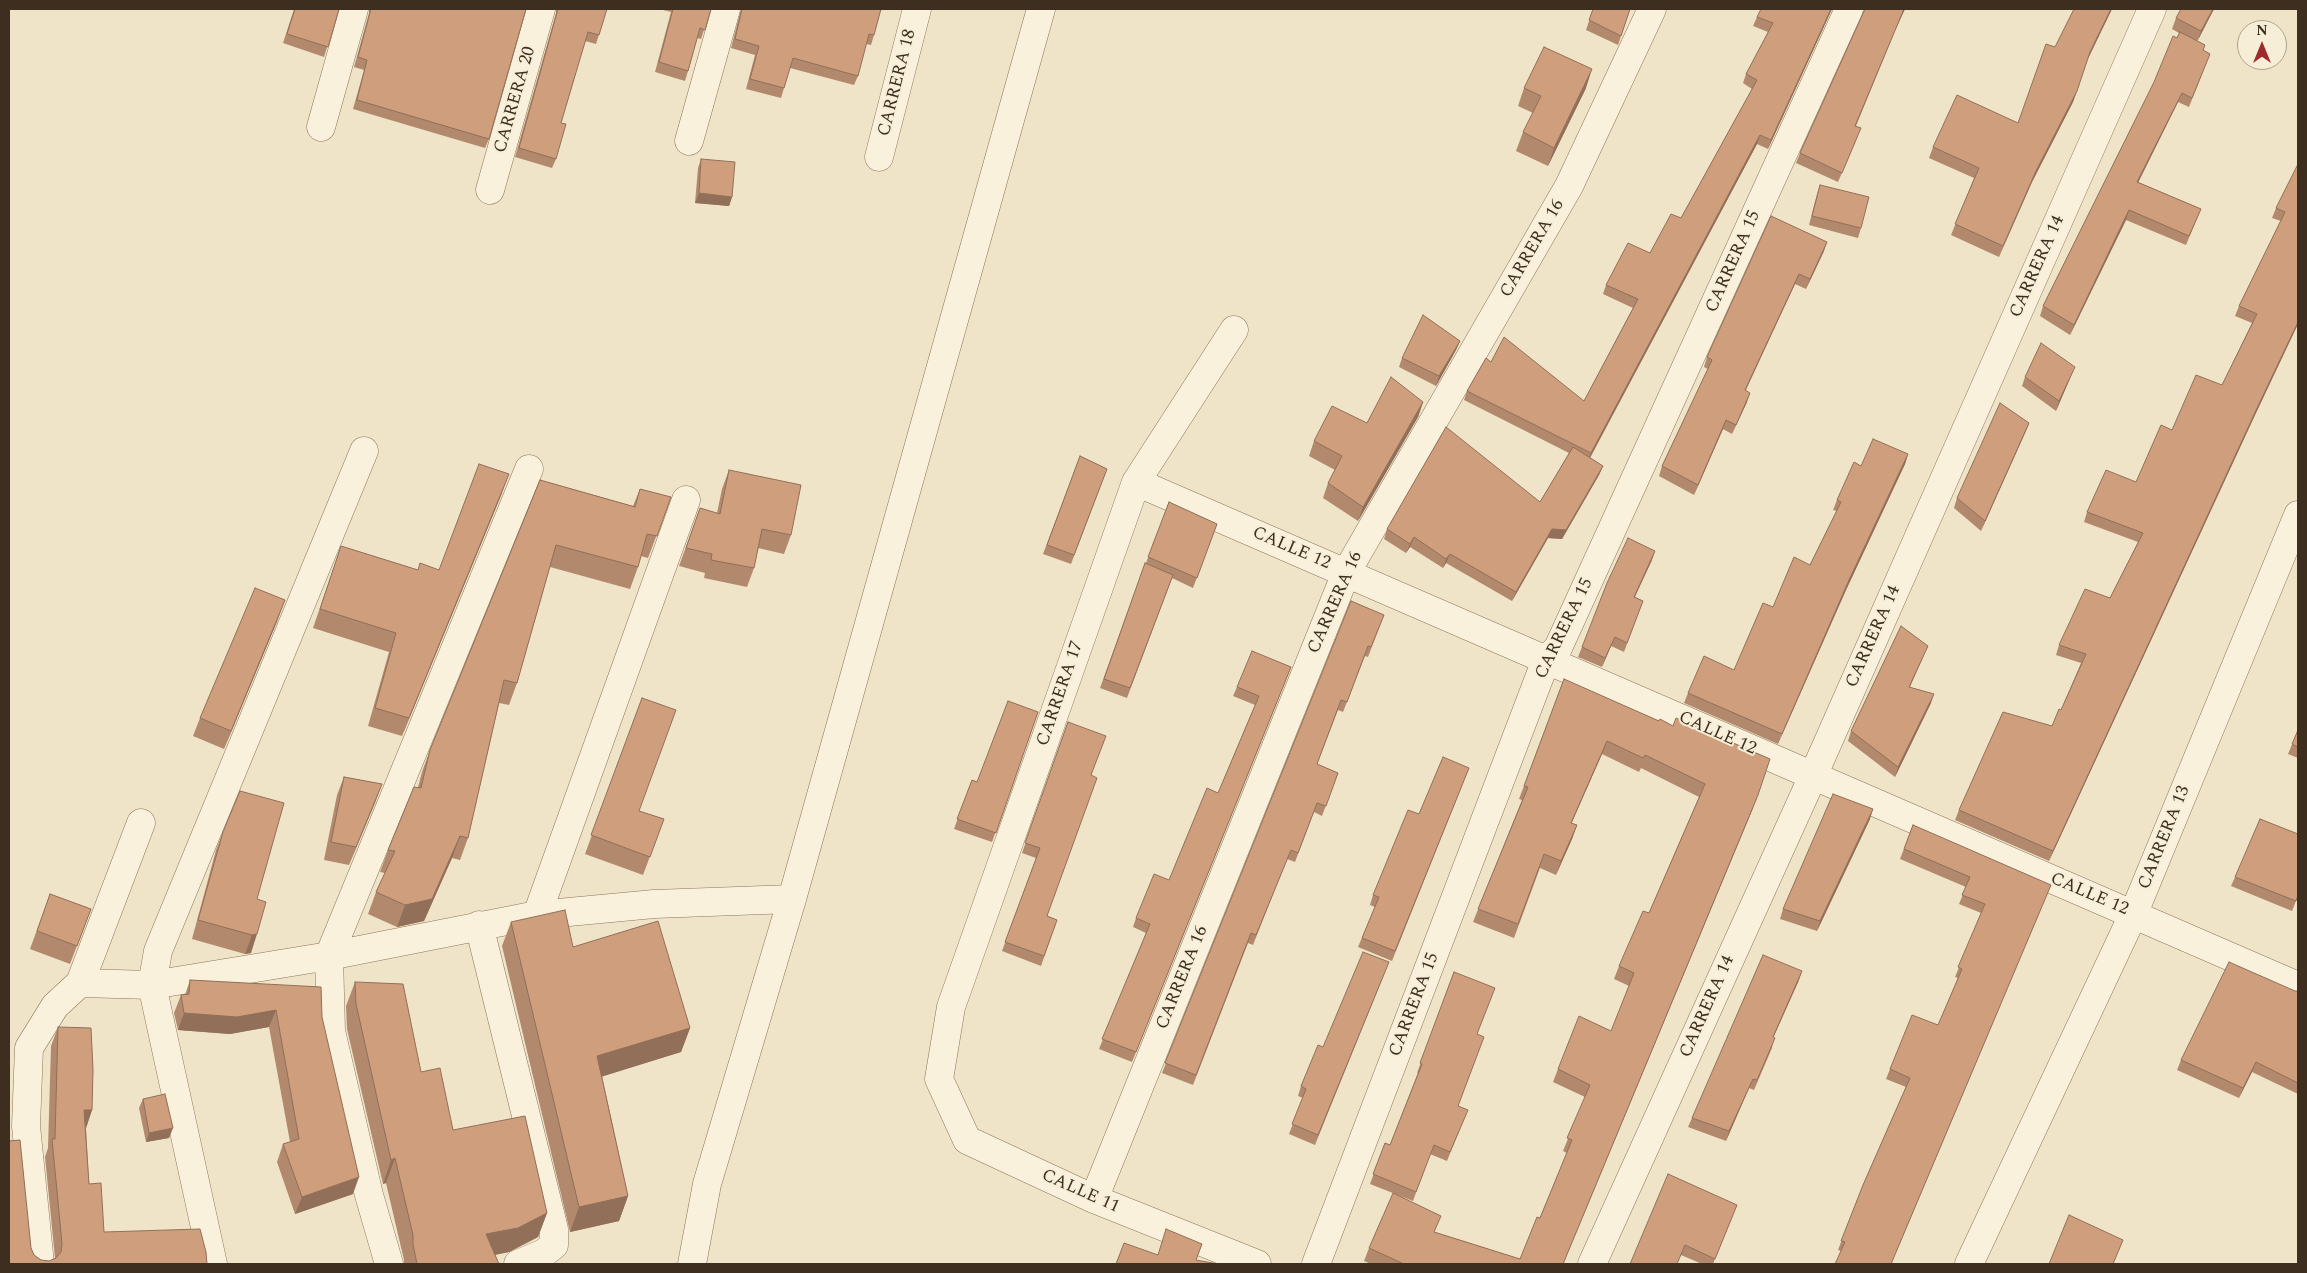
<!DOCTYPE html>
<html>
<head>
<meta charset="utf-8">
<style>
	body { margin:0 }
	#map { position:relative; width:2307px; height:1273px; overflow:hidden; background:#f0e4c8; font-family:Spectral,serif }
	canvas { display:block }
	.frame { position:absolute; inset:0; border:10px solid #3d2e20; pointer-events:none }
	.north { position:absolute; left:2237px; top:20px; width:50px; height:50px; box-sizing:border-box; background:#f7eed8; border:1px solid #ada18e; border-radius:50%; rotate:0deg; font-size:14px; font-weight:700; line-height:20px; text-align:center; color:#3d2e20 }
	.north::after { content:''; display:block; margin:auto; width:18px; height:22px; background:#9e2a2b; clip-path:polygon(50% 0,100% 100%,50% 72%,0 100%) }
</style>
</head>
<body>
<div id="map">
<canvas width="2307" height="1273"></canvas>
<div class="frame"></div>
<div class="north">N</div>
</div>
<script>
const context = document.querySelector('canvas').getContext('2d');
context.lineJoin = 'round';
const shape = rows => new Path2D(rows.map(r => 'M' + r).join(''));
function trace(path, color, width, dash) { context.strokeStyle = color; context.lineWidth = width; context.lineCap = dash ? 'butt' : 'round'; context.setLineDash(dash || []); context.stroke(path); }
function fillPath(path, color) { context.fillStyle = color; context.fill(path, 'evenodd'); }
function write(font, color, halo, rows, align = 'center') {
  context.font = font + ' Spectral,serif'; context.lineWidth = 4; context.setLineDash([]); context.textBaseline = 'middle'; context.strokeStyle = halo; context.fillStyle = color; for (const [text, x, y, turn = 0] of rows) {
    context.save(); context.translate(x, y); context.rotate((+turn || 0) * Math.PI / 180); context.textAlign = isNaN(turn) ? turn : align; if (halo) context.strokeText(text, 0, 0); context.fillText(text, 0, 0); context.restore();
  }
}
const minor = shape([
	[321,127,354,9],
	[689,141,726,9],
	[879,157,917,9],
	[490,190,541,9],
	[1234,330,1136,482,951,1007,939,1079,967,1140,1094,1199,1257,1264],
	[1136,482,2298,986],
	[537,915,686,500],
	[479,925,554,1229,554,1245,544,1253,518,1264],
	[80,983,152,985,329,956,537,915,654,904,792,899],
	[1094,1199,1346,573,1569,186,1652,9],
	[40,1264,26,1126,29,1048,55,1006,80,983,141,823],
	[213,1264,152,985,158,951,364,451],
	[389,1264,369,1195,331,1031,329,956,529,469],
	[692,1264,707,1184,792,899,1041,9],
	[1316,1264,1546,660,1558,648,1849,9],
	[1592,1264,1813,776,2152,9],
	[1969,1264,2133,915,2298,515]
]);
const wall = shape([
	[294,9,339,9,324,57,283,43],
	[369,9,526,9,489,139,485,148,353,109,364,70,354,67,369,13],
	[556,9,607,9,596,44,585,41,561,123,556,159,552,168,515,157,556,13],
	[659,9,711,9,701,39,697,38,688,71,685,81,655,72,671,12],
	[741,9,881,9,874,35,871,45,866,44,858,76,854,85,790,68,781,98,746,89,755,55,731,48],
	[1593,9,1630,9,1618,45,1586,30],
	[1832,9,1768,149,1757,144,1590,458,1603,466,1599,475,1562,539,1548,538,1512,601,1446,563,1443,568,1410,547,1406,553,1384,539,1387,529,1540,502,1569,453,1464,400,1467,391,1491,362,1584,401,1633,308,1603,294,1606,285,1650,253,1681,218,1752,89,1743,83,1746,74,1768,32,1753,26,1757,17],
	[1864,9,1905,9,1896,28,1856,126,1857,138,1838,182,1796,163,1800,153,1864,12],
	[2074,9,2112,9,2087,60,2073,102,2032,182,1999,257,1951,235,1974,178,1929,158,1933,147,2018,123],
	[2214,9,2197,41,2205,45,2203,50,2210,54,2189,107,2178,102,2138,182,2201,209,2186,245,2126,220,2070,335,2040,316,2043,306,2179,33,2172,29,2176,18],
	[1524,88,1586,88,1548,166,1516,151,1523,132,1533,113,1518,106],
	[701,159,732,197,729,206,695,203,698,168],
	[2298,164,2298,324,2255,415,2049,861,1955,820,1959,810,2052,726,2061,710,2081,663,2056,655,2059,645,2110,598,2138,542,2084,522,2087,512,2136,482,2172,430,2222,385,2252,323,2235,316,2239,306,2281,221,2272,218,2276,208],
	[1820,185,1861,228,1858,238,1809,225,1817,194],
	[1824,251,1806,289,1795,284,1746,390,1747,402,1732,434,1723,429,1694,495,1659,476,1662,466,1708,369,1704,367,1707,357],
	[1460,341,1456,350,1436,386,1399,367,1402,358],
	[2071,376,2056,411,2022,386,2025,377],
	[1423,402,1418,417,1358,521,1323,498,1328,483,1335,470,1309,456,1314,441,1367,423],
	[2029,423,2025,433,1981,531,1954,508,1957,498],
	[1908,454,1905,464,1846,590,1778,744,1684,703,1688,693,1734,670,1773,607,1810,565,1837,511,1833,510,1837,500,1861,466],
	[1080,456,1107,469,1071,564,1043,554],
	[729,470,791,535,784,554,758,548,754,568,747,587,704,578,705,573,679,566,700,508,717,513,722,489],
	[540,480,633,506,640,489,671,497,648,558,641,556,638,567,630,589,550,567,517,683,509,705,499,703,468,838,460,860,452,858,424,921,397,927,368,914,376,892,385,873,380,872,388,850,418,787,422,772,430,750],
	[502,493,402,736,368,726,389,652,313,628,341,546,418,570,439,570],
	[1169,502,1217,524,1193,588,1172,578,1127,698,1100,688,1145,563,1146,563],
	[1652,560,1635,597,1643,601,1624,652,1611,646,1602,667,1578,657,1582,647],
	[1351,601,1384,615,1368,657,1365,656,1343,712,1338,710,1317,764,1338,773,1322,816,1314,812,1295,862,1287,859,1253,945,1248,943,1193,1085,1162,1073],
	[278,619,224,749,193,736,200,718],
	[1924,655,1910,687,1931,703,1895,777,1848,741,1851,731],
	[1291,667,1132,1062,1099,1049,1146,933,1133,927,1136,918,1169,880,1218,793,1255,705,1233,696,1237,687],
	[1564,679,1753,808,1563,1264,1371,1264,1364,1261,1369,1248,1435,1232,1520,1259,1540,1218,1567,1153,1563,1151,1585,1097,1553,1082,1558,1069,1611,1031,1629,986,1614,979,1619,966,1649,913,1699,797,1641,768,1639,772,1602,754,1571,823,1577,825,1572,839,1556,875,1540,868,1514,938,1473,922,1522,800,1519,799],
	[642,698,639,811,664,819,643,875,585,854],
	[1038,712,992,842,954,829,972,780,977,782],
	[1068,722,1091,775,1047,916,1057,920,1041,966,1002,951,1036,858,1022,853],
	[2298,730,2298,758,2288,754],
	[1469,768,1392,961,1358,947,1375,907,1370,905,1373,895,1419,814],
	[344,777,382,784,349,865,324,860,337,795],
	[1870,819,1817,931,1780,919,1783,909],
	[1913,825,2047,894,1903,1235,1841,1251,1838,1250,1863,1185,1906,1087,1886,1079,1890,1069,1938,1025,1958,978,1955,977,1981,913,1959,904,1966,887,1900,859],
	[223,832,257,899,251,953,245,954,192,939,216,850],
	[2235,877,2298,896,2292,911,2231,886],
	[50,894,91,909,70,964,30,949],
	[511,922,573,947,690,1028,681,1052,602,1076,628,1196,619,1221,570,1232,502,946],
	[1385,972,1315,1145,1289,1134,1303,1098,1298,1096,1301,1086,1323,1047],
	[1454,972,1477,1034,1458,1106,1464,1119,1447,1161,1430,1154,1413,1201,1370,1184,1385,1143,1390,1145,1418,1073,1417,1073],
	[190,980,322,1017,353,1194,295,1214,277,1162,283,1144,290,1142,269,1027,230,1034,178,1030,174,1013,181,995,185,995],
	[1799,980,1773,1038,1772,1048,1754,1090,1749,1088,1726,1141,1688,1127,1692,1118],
	[355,982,421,1072,453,1130,547,1213,538,1237,509,1252,495,1255,499,1264,404,1264,404,1260,386,1183,383,1184,347,1029,346,1006],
	[2295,991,2298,991,2298,1094,2252,1072,2239,1098,2177,1070,2181,1060],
	[58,1027,92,1110,86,1128,89,1184,104,1232,206,1252,9,1264,31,1248,34,1255,41,1260,49,1261,55,1258,45,1157,48,1148,51,1046],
	[143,1099,169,1138,146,1142,139,1108],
	[1737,1205,1713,1264,1702,1264,1681,1255,1630,1264]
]);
const shadedWall = shape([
	[1831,9,1832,9,1768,149,1771,140],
	[1904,9,1905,9,1896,28,1852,135,1900,18],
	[2111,9,2112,9,2086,63,2090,52],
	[2213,9,2214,9,2197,42,2201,31],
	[1592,69,1586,88,1548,166,1554,148],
	[2077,91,2073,102,2032,182,1999,257,2036,171],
	[2182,93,2178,102,2134,191,2137,182],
	[1760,135,1757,144,1587,463,1591,453],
	[699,193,732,197,729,206,695,203],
	[2129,210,2126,220,2070,335,2074,325],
	[1827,242,1824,251,1806,289,1810,279],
	[1799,274,1795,284,1741,399,1745,390],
	[2298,322,2298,324,2255,415,2049,861,2053,851,2258,406],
	[1460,341,1456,350,1436,386,1439,376],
	[2075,367,2071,376,2056,411,2059,401],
	[1750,393,1747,402,1732,434,1736,425],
	[1423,402,1418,417,1358,521,1363,507],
	[1726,420,1723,429,1694,495,1698,485],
	[2029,423,2025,433,1981,531,1985,521],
	[1908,454,1905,464,1846,590,1778,744,1849,580],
	[1603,466,1599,475,1562,539,1548,538,1512,601,1516,592,1552,529],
	[509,474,502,493,402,736,409,718],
	[1414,537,1410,547,1406,553,1410,544],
	[1655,551,1652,560,1630,606,1634,597],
	[1450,554,1446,563,1443,568,1446,559],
	[285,600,278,619,224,749,231,731],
	[1615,637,1611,646,1602,667,1605,658],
	[1934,694,1931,703,1895,777,1898,767],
	[1607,741,1602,754,1566,836,1571,823],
	[382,784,375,803,349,865,356,847],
	[1758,795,1753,808,1563,1264],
	[1873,809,1870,819,1817,931,1820,921],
	[1577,825,1572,839,1556,875,1561,861],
	[460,836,452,858,424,921,397,927,405,905],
	[2051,885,2047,894,1891,1264,1907,1225],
	[257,934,251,953,245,954,252,935],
	[1802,971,1799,980,1769,1047,1773,1037],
	[276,1010,269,1027,230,1034,178,1030,184,1013],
	[690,1028,681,1052,588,1081,597,1056],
	[2256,1062,2252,1072,2239,1098,2243,1088],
	[1753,1079,1749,1088,1726,1141,1729,1131],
	[84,1110,92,1110,86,1128],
	[173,1128,169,1138,146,1142,149,1133],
	[395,1158,386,1183,383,1184,391,1160],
	[359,1177,353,1194,295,1214,302,1197],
	[628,1196,619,1221,570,1232,579,1207],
	[547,1213,538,1237,509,1252,477,1258,486,1234]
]);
const building = shape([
	[295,9,339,9,328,47,287,34,295,9],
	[371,9,526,9,489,139,357,100,367,60,358,57,371,9],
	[558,9,607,9,599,35,588,32,561,123,566,124,556,159,519,148,558,9],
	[673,9,711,9,705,30,700,28,688,71,659,62,673,9],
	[742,9,881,9,874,35,869,34,858,76,793,58,784,88,750,79,759,46,735,39,742,9],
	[1593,9,1630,9,1621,36,1589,20,1593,9],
	[1761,9,1831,9,1771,140,1760,135,1591,453,1467,391,1486,358,1491,362,1504,337,1584,401,1638,299,1606,285,1628,243,1650,253,1671,214,1681,218,1757,80,1746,74,1773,23,1757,17,1761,9],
	[1865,9,1904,9,1855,126,1861,128,1842,173,1800,153,1865,9],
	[2074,9,2111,9,2090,52,2077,91,2036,171,2003,246,1955,224,1979,168,1933,147,1957,95,2018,123,2046,44,2055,47,2074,9],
	[2181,9,2213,9,2201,31,2176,18,2181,9],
	[2180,32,2205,45,2203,50,2210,54,2192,98,2182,93,2137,182,2201,209,2189,236,2129,210,2074,325,2043,306,2154,82,2173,36,2177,38,2180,32],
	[1544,47,1592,69,1554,148,1523,132,1541,96,1524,88,1544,47],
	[701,159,735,162,732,197,699,193,701,159],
	[2298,164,2298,322,2258,406,2053,851,1959,810,2003,712,2052,726,2059,709,2061,710,2086,654,2059,645,2085,589,2110,598,2143,533,2087,512,2106,470,2136,482,2161,425,2172,430,2196,375,2222,385,2257,314,2239,306,2285,212,2276,208,2298,164],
	[1820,185,1869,197,1861,228,1812,216,1820,185],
	[1771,216,1827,242,1810,279,1799,274,1745,390,1750,393,1736,425,1726,420,1698,485,1662,466,1712,360,1707,357,1771,216],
	[1423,315,1460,341,1439,376,1402,358,1423,315],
	[2041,343,2075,367,2059,401,2025,377,2041,343],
	[1391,377,1423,402,1363,507,1328,483,1342,456,1314,441,1332,406,1367,423,1391,377],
	[2000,403,2029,423,1985,521,1957,498,2000,403],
	[1446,427,1540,502,1573,447,1603,466,1566,530,1552,529,1516,592,1450,554,1446,559,1414,537,1410,544,1387,529,1446,427],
	[1873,439,1908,454,1849,580,1782,734,1688,693,1704,656,1734,670,1763,603,1773,607,1794,557,1810,565,1841,502,1837,500,1854,462,1861,466,1873,439],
	[1080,456,1107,469,1074,555,1047,545,1080,456],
	[479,464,509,474,409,718,375,708,396,633,320,609,341,546,418,570,420,563,439,570,479,464],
	[729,470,801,485,791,535,762,529,754,568,711,560,712,554,686,548,700,508,720,514,729,470],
	[540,480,635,507,640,489,671,497,657,536,647,534,638,567,556,545,517,683,504,680,468,838,460,836,432,899,405,905,376,892,395,851,388,850,414,787,421,788,430,750,540,480],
	[1169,502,1217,524,1197,578,1148,557,1169,502],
	[1628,538,1655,551,1634,597,1643,601,1627,643,1615,637,1605,658,1582,647,1607,583,1628,538],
	[1145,563,1173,575,1130,688,1104,679,1145,563],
	[255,588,285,600,231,731,200,718,255,588],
	[1351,601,1384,615,1371,647,1368,646,1347,702,1341,700,1317,764,1338,773,1326,806,1317,803,1298,853,1291,850,1256,935,1251,933,1196,1075,1165,1063,1351,601],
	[1901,626,1928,646,1909,687,1934,694,1898,767,1851,731,1901,626],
	[1252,651,1291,667,1136,1052,1102,1039,1150,924,1136,918,1154,874,1169,880,1207,788,1218,793,1259,696,1237,687,1252,651],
	[1564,679,1659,721,1660,719,1673,726,1676,718,1770,759,1758,795,1563,1264,1404,1264,1369,1248,1393,1193,1441,1216,1434,1232,1520,1259,1537,1217,1540,1218,1572,1140,1567,1138,1590,1085,1558,1069,1579,1016,1611,1031,1634,973,1619,966,1643,911,1649,913,1705,784,1645,755,1643,758,1607,741,1571,823,1577,825,1561,861,1544,854,1518,924,1478,909,1528,787,1524,786,1564,679],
	[642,698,676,710,639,811,664,819,650,857,591,835,642,698],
	[1008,701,1038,712,996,833,957,819,972,780,977,782,1008,701],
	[1068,722,1106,736,1091,775,1097,778,1093,789,1047,916,1057,920,1044,956,1005,942,1040,848,1025,843,1068,722],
	[2298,730,2298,747,2292,744,2298,730],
	[1443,757,1469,768,1395,951,1362,938,1379,897,1373,895,1408,810,1419,814,1443,757],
	[344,777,382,784,356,847,331,842,344,777],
	[240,791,284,803,257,899,266,902,257,934,252,935,198,920,223,832,240,791],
	[1833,794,1873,809,1820,921,1783,909,1833,794],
	[2260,819,2298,834,2298,895,2296,901,2235,877,2260,819],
	[1913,825,2051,885,1891,1264,1835,1264,1845,1242,1841,1241,1863,1185,1910,1078,1890,1069,1912,1015,1938,1025,1962,969,1958,967,1985,904,1962,895,1970,877,1904,849,1913,825],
	[50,894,91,909,77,946,37,931,50,894],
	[565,910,573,947,658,921,690,1028,597,1056,628,1196,579,1207,511,922,565,910],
	[1363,952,1389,962,1318,1135,1292,1124,1306,1089,1301,1086,1318,1045,1323,1047,1363,952],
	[1763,955,1802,971,1773,1037,1775,1038,1757,1080,1753,1079,1729,1131,1692,1118,1763,955],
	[2229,962,2295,991,2298,991,2298,1083,2256,1062,2243,1088,2181,1060,2229,962],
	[1454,972,1495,988,1477,1034,1484,1037,1458,1106,1468,1110,1450,1152,1434,1145,1416,1192,1373,1174,1385,1143,1390,1145,1422,1064,1420,1063,1454,972],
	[190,980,321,987,322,1017,359,1177,302,1197,283,1144,299,1139,276,1010,237,1017,184,1013,181,995,189,994,190,980],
	[355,982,403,984,421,1072,440,1068,453,1130,525,1116,547,1213,518,1228,486,1234,499,1264,417,1264,413,1244,413,1235,395,1158,391,1160,356,1004,355,982],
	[58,1027,91,1028,93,1069,92,1110,84,1110,89,1184,101,1183,104,1232,200,1229,206,1252,207,1264,9,1264,9,1141,20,1140,31,1248,34,1255,41,1260,49,1261,56,1258,61,1252,62,1244,52,1139,55,1139,58,1027],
	[165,1094,173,1128,149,1133,143,1099,165,1094],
	[1668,1174,1737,1205,1715,1259,1685,1245,1677,1264,1630,1264,1668,1174],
	[2069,1215,2123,1240,2113,1264,2049,1264,2069,1215],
	[1166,1229,1202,1244,1196,1260,1218,1264,1116,1264,1124,1243,1158,1255,1166,1229]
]);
const streetNames = [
	["CARRERA 18",898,83,-76],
	["CARRERA 20",516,100,-74],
	["CARRERA 16",1533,249,-60],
	["CARRERA 15",1734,262,-66],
	["CARRERA 14",2038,267,-66],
	["CALLE 12",1291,549,23],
	["CARRERA 16",1336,603,-66],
	["CARRERA 15",1565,629,-64],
	["CARRERA 14",1874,637,-66],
	["CARRERA 17",1061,694,-71],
	["CALLE 12",1717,734,24],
	["CARRERA 13",2165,838,-68],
	["CALLE 12",2089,895,23],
	["CARRERA 16",1183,978,-68],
	["CARRERA 15",1415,1005,-69],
	["CARRERA 14",1708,1007,-66],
	["CALLE 11",1080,1192,24]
];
trace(minor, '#8d765c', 29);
trace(minor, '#faf1dc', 28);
fillPath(wall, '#b2896c');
fillPath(shadedWall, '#916f58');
fillPath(building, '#cf9f7d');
trace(building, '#916f58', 1);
write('18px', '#3d2e20', '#f7eed8', streetNames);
</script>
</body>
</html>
